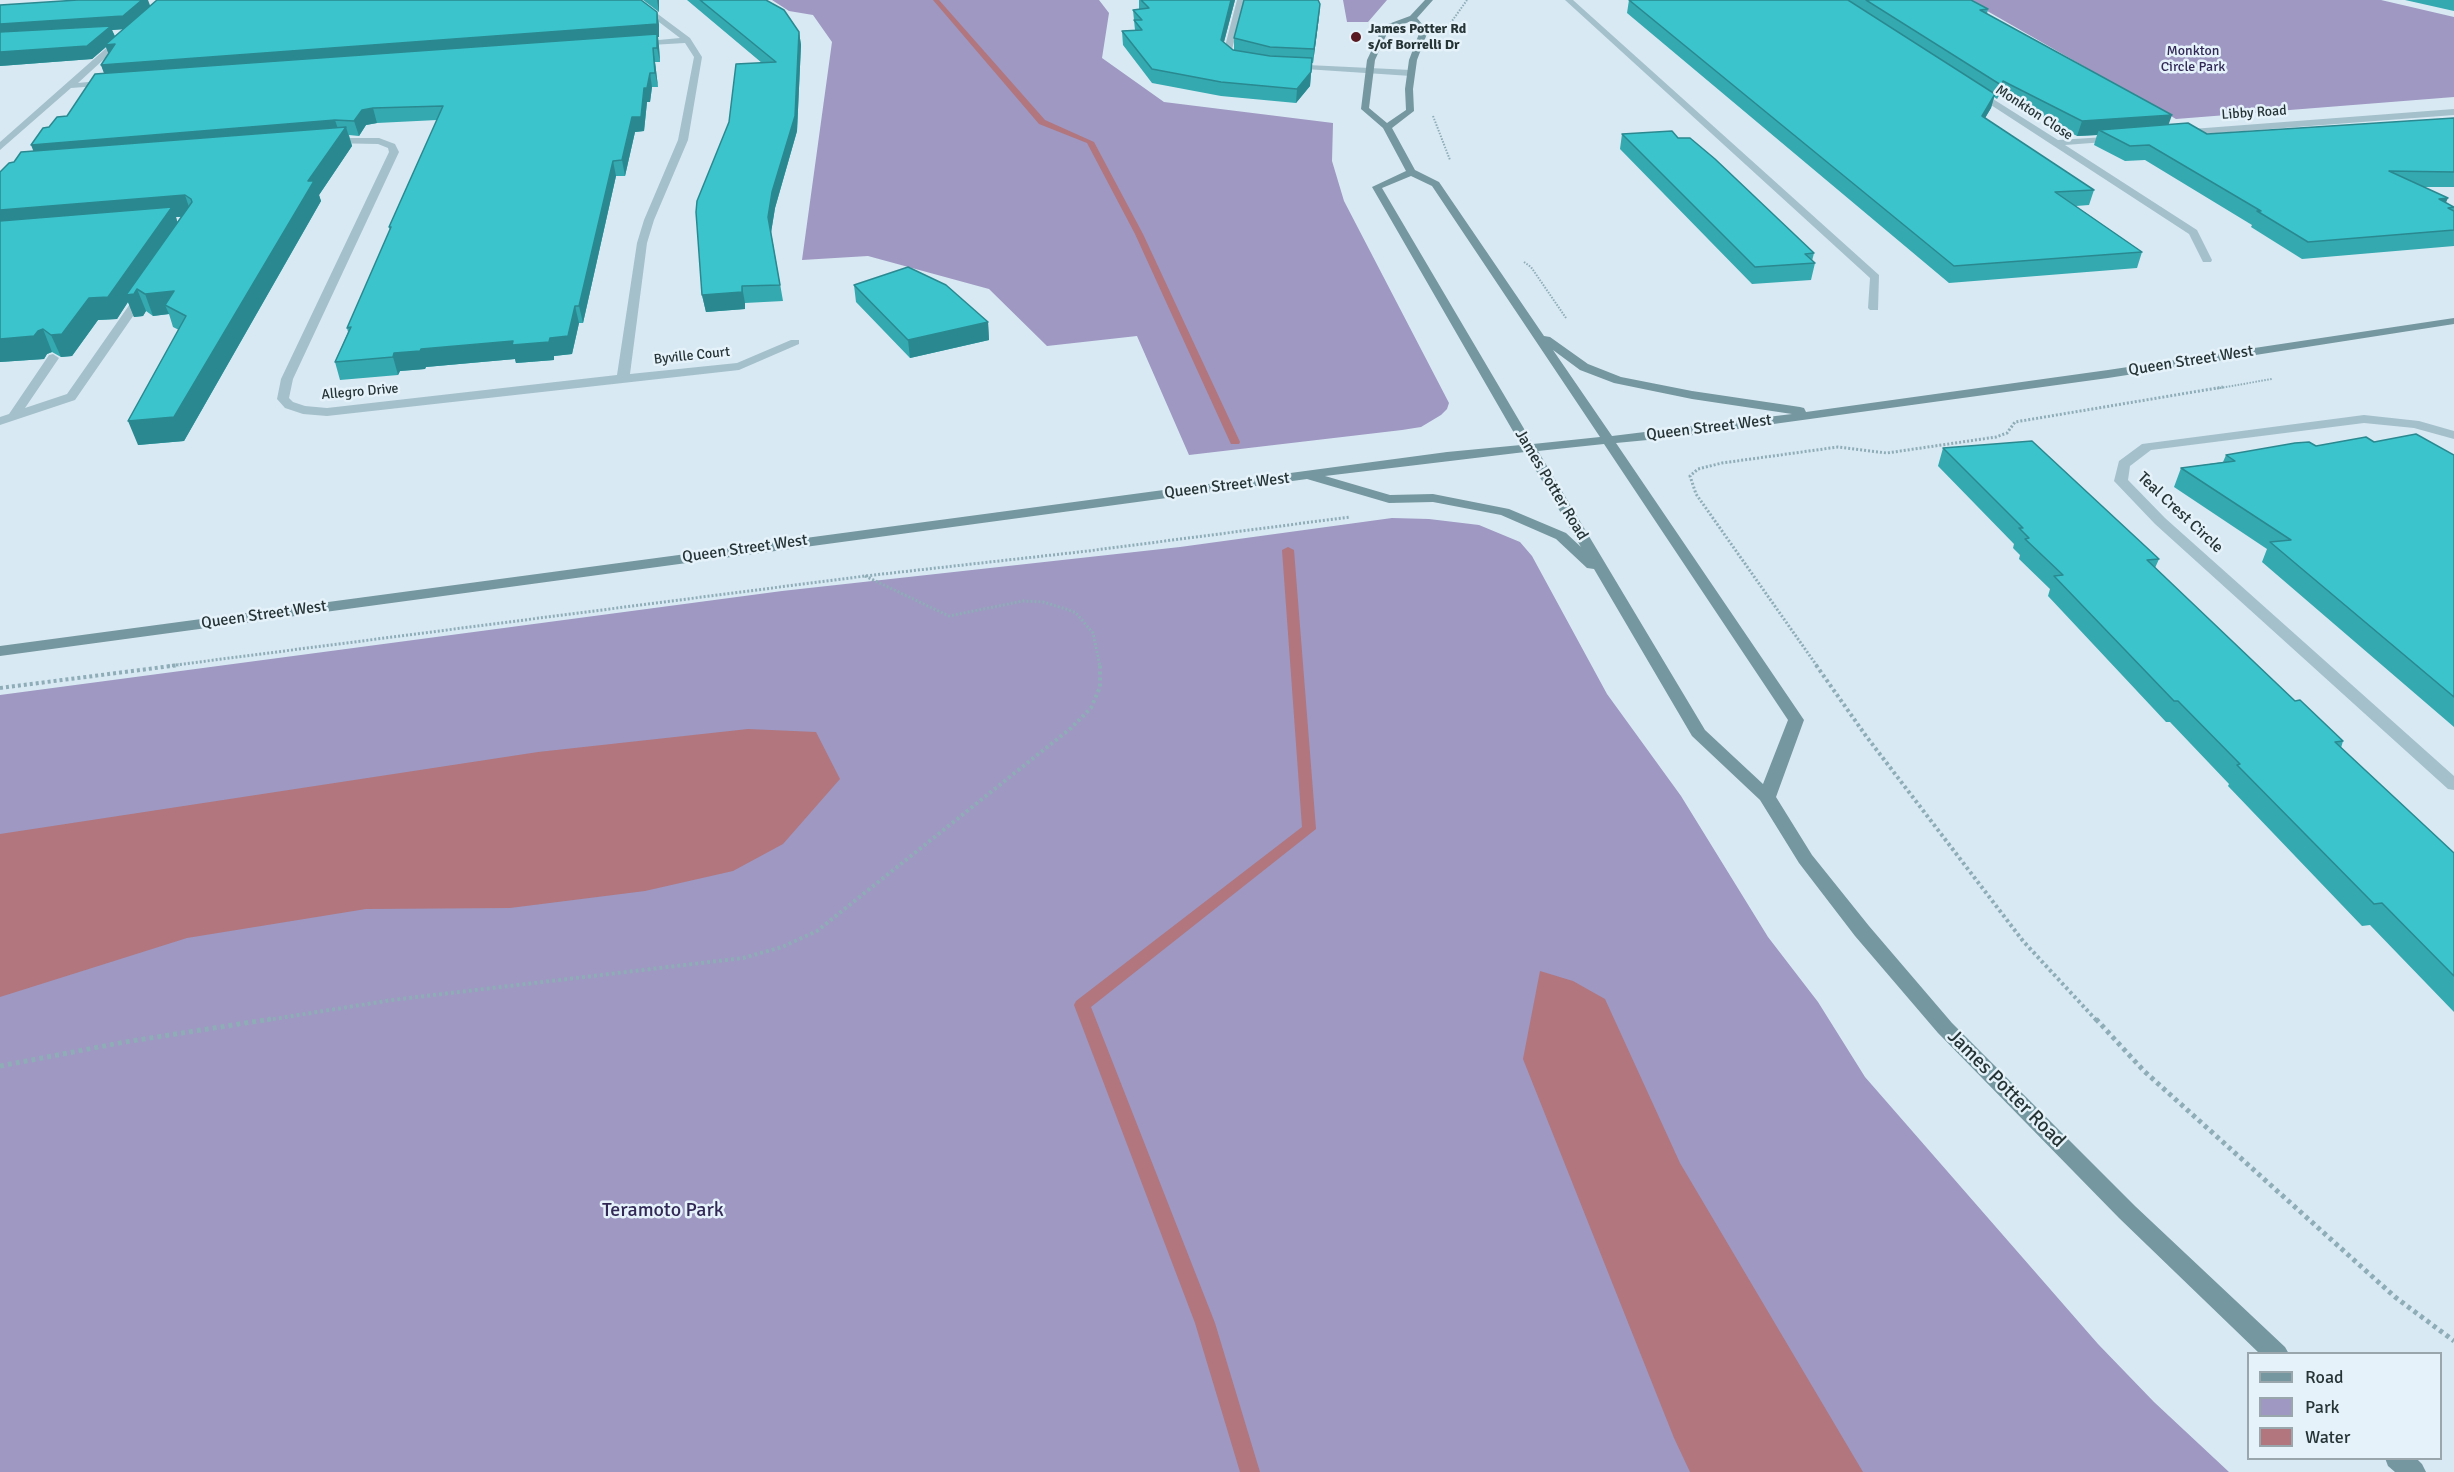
<!DOCTYPE html>
<html>
<head>
<meta charset="utf-8">
<style>
	body { margin:0 }
	#map { position:relative; width:2454px; height:1472px; overflow:hidden; background:#d8e9f3; font-family:Signika,sans-serif }
	canvas { display:block }
	.legend { position:absolute; left:2247px; top:1352px; width:195px; height:108px; box-sizing:border-box; background:#e5f2fa; border:2px solid #99a6ac; margin:0; padding:8px 10px; list-style:none; font-size:18px; color:#263436 }
	.legend li { display:flex; align-items:center; gap:12px; height:30px }
	.legend b { width:30px; border:2px solid #99a6ac }
</style>
</head>
<body>
<div id="map">
<canvas width="2454" height="1472"></canvas>
<ul class="legend">
<li><b style="height:8px;background:#75979f"></b>Road</li>
<li><b style="height:16px;background:#9e98c2"></b>Park</li>
<li><b style="height:16px;background:#b1767e"></b>Water</li>
</ul>
</div>
<script>
const context = document.querySelector('canvas').getContext('2d');
context.lineJoin = 'round';
function fillPath(path, color) { context.fillStyle = color; context.fill(path, 'evenodd'); }
const shape = rows => new Path2D(rows.map(r => 'M' + r).join(''));
function trace(path, color, width, dash) { context.strokeStyle = color; context.lineWidth = width; context.lineCap = dash ? 'butt' : 'round'; context.setLineDash(dash || []); context.stroke(path); }
function write(font, color, halo, rows, align = 'center') {
  context.font = font + ' Signika,sans-serif'; context.lineWidth = 5; context.setLineDash([]); context.textBaseline = 'middle'; context.strokeStyle = halo; context.fillStyle = color; for (const [text, x, y, turn = 0] of rows) {
    context.save(); context.translate(x, y); context.rotate((+turn || 0) * Math.PI / 180); context.textAlign = isNaN(turn) ? turn : align; if (halo) context.strokeText(text, 0, 0); context.fillText(text, 0, 0); context.restore();
  }
}
const green = shape([
	[772,0,1099,0,1109,13,1102,58,1164,102,1333,123,1332,161,1344,201,1449,403,1447,409,1441,415,1421,427,1402,430,1189,455,1137,336,1047,346,989,289,868,256,802,260,832,42,813,15,789,11],
	[1343,0,1387,0,1368,22,1347,22],
	[1968,0,2381,0,2454,17,2454,97,2176,119],
	[1392,518,1429,519,1479,525,1520,542,1532,556,1607,694,1681,796,1768,937,1818,1002,1865,1077,2098,1344,2154,1402,2229,1472,0,1472,0,695,782,591,1180,547]
]);
const water = shape([
	[748,729,816,732,840,779,783,844,733,871,645,891,510,908,366,909,187,938,0,997,0,834,538,752],
	[1540,971,1573,981,1605,999,1680,1163,1863,1472,1690,1472,1674,1438,1523,1059]
]);
const stream = shape([
	[933,0,939,0,1045,120,1094,142,1143,234,1240,442,1239,444,1231,444,1230,442,1135,234,1087,143,1039,124,933,0],
	[1288,547,1294,550,1316,829,1091,1007,1215,1323,1260,1472,1240,1472,1195,1323,1074,1005,1076,1001,1302,827,1282,550,1288,547]
]);
const pathFar3 = shape([
	[1447,28,1467,0],
	[1433,116,1450,160],
	[1524,262,1531,267,1566,318],
	[2214,389,2272,379]
]);
const pathFar2 = shape([
	[865,576,949,616,1023,601,1043,602,1069,610,1076,613,1093,633,1100,666],
	[168,666,865,576,1088,551,1350,517],
	[1817,666,1696,494,1690,476,1698,469,1722,463,1838,447,1887,453,1996,437,2007,433,2015,422,2223,387]
]);
const pathFar1 = shape([
	[1816,665,1866,736,2023,941,2097,1021],
	[0,688,179,665],
	[261,1021,392,1000,743,958,782,947,817,931,1071,728,1091,708,1100,687,1100,665]
]);
const path = shape([
	[2096,1019,2144,1071,2395,1297,2454,1341],
	[0,1066,125,1042,271,1019]
]);
const service = shape([
	[143,290,149,293,75,400,0,425,0,417,9,414,49,355,53,354,59,358,25,408,67,394,139,291,143,290]
]);
const minor = shape([
	[630,0,639,0,690,38,702,57,688,140,654,220,647,243,630,374,737,363,791,340,799,340,799,344,739,370,327,416,303,414,285,408,277,399,281,379,389,152,388,148,378,144,327,143,325,141,330,138,379,138,395,144,399,152,293,379,289,398,293,402,305,406,327,408,617,375,637,243,644,220,678,140,694,57,685,43,634,46,634,42,637,42,680,38,630,0],
	[1237,0,1245,0,1231,53,1244,59,1244,63,1241,63,1223,54,1237,0],
	[1565,0,1573,0,1879,275,1878,310,1870,310,1868,308,1870,278,1565,0],
	[120,36,127,38,78,83,108,80,111,81,111,85,71,88,0,150,0,142,120,36],
	[1287,64,1411,70,1415,73,1411,76,1290,68,1286,66,1287,64],
	[1974,87,2058,140,2121,136,2123,138,2118,141,2065,145,2197,230,2212,260,2211,262,2203,262,2189,234,1971,92,1970,90,1974,87],
	[2454,109,2454,115,2179,136,2174,133,2179,130,2454,109],
	[2364,415,2419,421,2454,431,2454,439,2414,428,2364,423,2151,450,2130,466,2128,480,2165,518,2454,776,2454,790,2448,789,2155,524,2114,481,2119,461,2142,444,2364,415]
]);
const secondary = shape([
	[1425,0,1433,0,1417,18,1428,31,1417,60,1413,89,1414,111,1392,128,1415,170,1439,182,1544,336,1550,337,1588,364,1621,377,1692,391,1800,407,1804,408,1806,412,2108,370,2454,318,2454,324,2108,378,1679,437,1616,443,1804,720,1776,797,1812,855,1869,926,1952,1023,2135,1206,2285,1347,2289,1354,2260,1354,2119,1218,1938,1033,1855,936,1799,863,1760,800,1692,736,1594,569,1587,568,1556,539,1501,515,1433,502,1389,503,1307,479,0,656,0,646,1447,452,1521,445,1372,187,1406,171,1383,128,1361,109,1367,60,1383,26,1410,16,1425,0],
	[1412,21,1420,31,1409,60,1405,89,1406,110,1387,123,1369,108,1375,60,1389,29,1412,21],
	[1411,176,1432,186,1600,437,1533,444,1382,188,1411,176],
	[1553,350,1580,370,1614,383,1692,399,1792,414,1612,436,1553,350],
	[1604,444,1788,720,1763,784,1705,730,1538,451,1604,444],
	[1525,452,1581,547,1566,533,1509,509,1433,494,1390,495,1325,476,1525,452],
	[2385,1458,2416,1458,2422,1464,2426,1472,2395,1472,2388,1466,2385,1458]
]);
const wall = shape([
	[643,0,659,0,659,12],
	[687,0,766,0,799,32,801,45,797,131,775,208,771,232,783,301,745,303,745,309,706,312,702,295,762,63],
	[1139,0,1235,0,1224,42,1234,50,1234,38,1320,4,1319,17,1313,63,1312,63,1310,86,1296,103,1221,96,1152,83,1123,45,1122,31,1135,30,1133,10,1139,9],
	[1629,0,1971,0,1988,9,1987,14,2169,125,2207,134,2454,118,2454,187,2422,187,2446,203,2454,207,2454,246,2302,259,2251,227,2252,225,2145,160,2125,161,2094,145,2097,135,2077,136,1999,95,1997,99,1994,97,1991,108,1985,118,2094,190,2089,205,2076,206,2142,252,2137,268,1949,283,1627,13],
	[2405,0,2454,0,2454,11],
	[0,5,150,6,657,12,659,25,659,37,658,37,659,47,660,62,655,62,658,87,652,87,650,102,647,102,644,131,635,132,625,176,616,176,583,323,579,323,572,354,554,356,554,360,516,363,515,359,426,367,425,369,400,371,398,375,340,380,335,362,348,332,347,328,390,231,389,227,437,120,377,123,366,125,359,136,349,135,352,146,319,195,321,201,184,441,138,445,179,330,173,327,169,314,153,316,146,311,143,316,134,317,128,302,117,319,98,320,72,356,61,357,52,352,47,354,44,359,0,362,0,172,33,151,49,127,67,116,105,74,101,65,109,54,106,47,92,59,0,66],
	[123,29,115,36,112,30],
	[176,217,181,217,177,222],
	[1622,134,1678,138,1814,253,1812,261,1815,263,1811,280,1752,284,1620,149],
	[854,285,988,322,989,340,910,358,856,302],
	[2374,442,2454,455,2454,727,2262,562,2267,549,2174,487,2181,468,2223,462,2226,455,2316,446],
	[1943,448,2159,559,2155,568,2295,701,2343,741,2341,748,2454,853,2454,1012,2370,925,2362,926,2228,786,2229,784,2170,722,2166,722,2048,596,2050,589,2019,559,2020,555,2013,548,2014,544,1938,466]
]);
const shadedWall = shape([
	[142,0,148,0,151,8,127,29,112,30,116,39,115,44,110,58,106,47,92,59,0,66,0,24],
	[657,0,659,0,659,12],
	[1231,0,1235,0,1221,53,1221,40],
	[1320,4,1319,17,1313,63,1314,49],
	[657,12,659,25,659,37,658,37,659,47,660,62,657,48,106,79,101,65],
	[799,32,801,45,797,131,775,208,771,233,768,217],
	[653,48,655,62,658,87,655,73],
	[1312,58,1310,86,1296,103,1297,89],
	[650,73,652,87,650,102,647,102,644,131,635,132,625,176,622,160,632,117],
	[2003,81,1999,95,1997,99,2001,85],
	[1995,94,1991,108,1978,130,1982,116],
	[373,108,377,123,366,125,359,136,354,121,362,110],
	[2172,115,2167,129,2099,130,2097,135,2077,136,2082,121],
	[335,120,340,135,37,160,31,145],
	[346,127,352,146,319,195,321,201,184,441,138,445,128,421,308,181],
	[613,161,616,176,583,323,579,306],
	[185,195,192,216,176,217,179,228,137,289,146,311,143,316,134,317,128,302,117,319,98,320,72,356,61,357,51,335,0,232,0,210],
	[2448,198,2441,214,2439,199],
	[742,286,745,303,745,309,706,312,702,295],
	[174,291,165,305,169,314,153,316,145,294],
	[575,306,579,323,572,354,554,356,554,360,516,363,515,359,426,367,425,369,400,371,398,375,393,357,394,353,421,349,550,338],
	[988,322,989,340,910,358,908,340],
	[43,329,52,352,47,354,44,359,0,362,0,339]
]);
const building = shape([
	[78,0,142,0,123,16,0,24,0,5,78,0],
	[157,0,641,0,657,12,657,24,101,65,115,44,105,45,157,0],
	[700,0,766,0,784,10,799,32,795,116,772,192,768,217,780,285,742,286,742,292,702,295,696,212,697,201,729,122,736,64,776,62,700,0],
	[1141,0,1231,0,1221,40,1233,50,1270,56,1312,58,1311,72,1297,89,1221,82,1152,69,1122,31,1142,30,1134,20,1142,20,1133,10,1149,8,1141,0],
	[1244,0,1318,0,1320,4,1314,49,1270,47,1234,38,1244,0],
	[1629,0,1848,0,1995,94,1982,116,2094,190,2055,192,2142,252,1954,266,1629,0],
	[1866,0,1971,0,1988,9,1980,10,2172,115,2082,121,2003,81,2001,85,1866,0],
	[111,26,87,46,0,52,0,32,111,26],
	[657,34,657,48,653,48,655,73,650,73,647,88,644,88,641,117,632,117,622,160,613,161,579,306,575,306,568,336,550,338,549,342,512,345,513,341,421,349,420,351,394,353,393,357,335,362,351,327,347,328,391,227,389,227,443,106,373,108,362,110,354,121,335,120,31,145,43,128,49,127,57,117,67,116,95,74,657,34],
	[2454,118,2454,172,2389,171,2448,198,2439,199,2454,207,2448,208,2454,211,2454,230,2308,242,2257,211,2261,211,2149,145,2130,146,2099,130,2188,123,2207,134,2454,118],
	[346,127,308,181,314,181,174,417,128,421,186,316,165,305,174,291,145,294,137,289,134,294,126,295,192,202,191,199,185,195,0,210,0,172,9,163,14,162,21,152,346,127],
	[1672,131,1678,138,1690,138,1715,159,1814,253,1805,254,1815,263,1755,267,1622,134,1672,131],
	[172,207,108,297,89,298,62,334,51,335,43,329,38,331,34,336,0,339,0,221,172,207],
	[908,267,946,285,988,322,908,340,854,285,908,267],
	[2416,434,2454,455,2454,697,2270,542,2291,540,2181,468,2235,461,2226,455,2295,443,2309,442,2316,446,2366,437,2374,442,2416,434],
	[2032,441,2159,559,2147,560,2295,701,2300,700,2343,741,2335,742,2454,853,2454,976,2382,903,2374,904,2237,765,2240,764,2178,701,2174,701,2054,576,2063,575,2025,539,2029,538,2019,528,2023,528,1943,448,2032,441]
]);
const markers = [
	[1356,37,6,"#5a1921"]
];
const farPoinames = [
	["James Potter Rd",1368,29],
	["s/of Borrelli Dr",1368,45]
];
const farParknames = [
	["Monkton",2193,51],
	["Circle Park",2193,67]
];
const farStreetnames = [
	["Monkton Close",2034,113,33],
	["Libby Road",2254,113,-4],
	["Byville Court",692,356,-6],
	["Allegro Drive",360,392,-5]
];
const streetNames = [
	["Queen Street West",2191,361,-9],
	["Queen Street West",1709,428,-7],
	["James Potter Road",1551,485,59],
	["Queen Street West",1227,486,-7],
	["Teal Crest Circle",2180,513,43],
	["Queen Street West",745,549,-8],
	["Queen Street West",264,615,-8]
];
const nearStreetnames = [
	["James Potter Road",2006,1089,45]
];
const nearParknames = [
	["Teramoto Park",663,1211]
];
fillPath(green, '#9e98c2');
fillPath(water, '#b1767e');
fillPath(stream, '#b1767e');
trace(pathFar3, '#8eadb7', 2, [1.5, 1.5]);
trace(pathFar2, '#8eadb7', 3, [2, 2]);
trace(pathFar1, '#8eadb7', 4, [3, 3]);
trace(path, '#8eadb7', 5, [4, 4]);
fillPath(service, '#a4c0cb');
fillPath(minor, '#a4c0cb');
fillPath(secondary, '#75979f');
fillPath(wall, '#34a9b0');
fillPath(shadedWall, '#2a8990');
fillPath(building, '#3cc4cd');
trace(building, '#2a8990', 1.5);
for (const [x, y, r, color] of markers) { const dot = new Path2D(); dot.arc(x, y, r, 0, 2 * Math.PI); context.fillStyle = color; context.fill(dot); trace(dot, '#e5f2fa', 2); }
write('bold 14px', '#263436', '#e5f2fa', farPoinames, 'left');
write('14px', '#312856', '#e5f2fa', farParknames);
write('14px', '#263436', '#e5f2fa', farStreetnames);
write('16px', '#263436', '#e5f2fa', streetNames);
write('20px', '#263436', '#e5f2fa', nearStreetnames);
write('20px', '#312856', '#e5f2fa', nearParknames);
</script>
</body>
</html>
